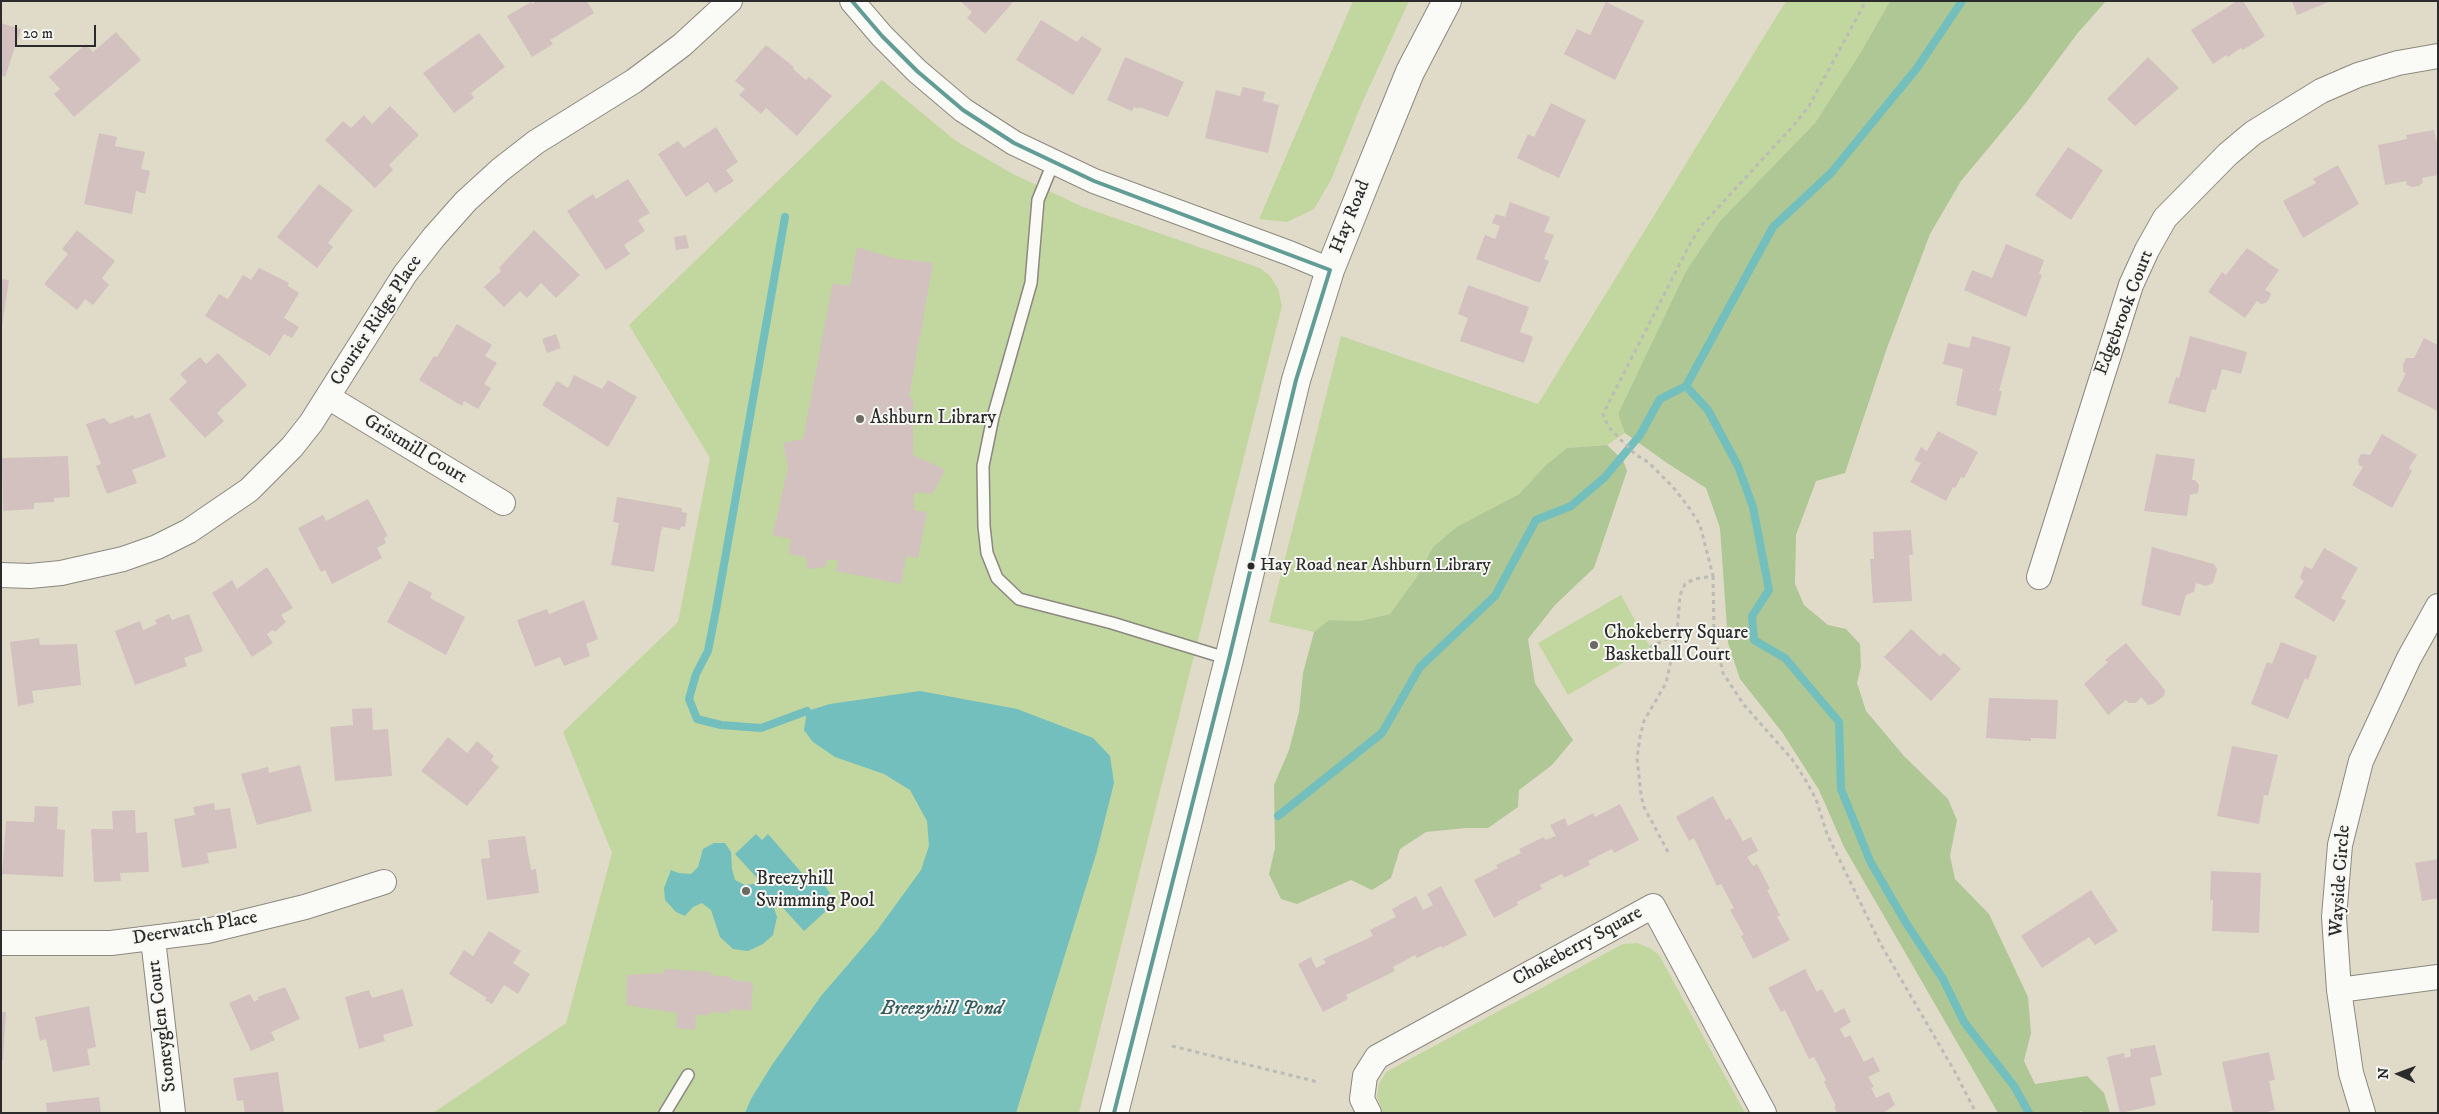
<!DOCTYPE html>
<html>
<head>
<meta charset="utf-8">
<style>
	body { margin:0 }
	#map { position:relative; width:2439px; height:1114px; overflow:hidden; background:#e0dbc8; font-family:"IM FELL DW Pica",serif }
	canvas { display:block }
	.frame { position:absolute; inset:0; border:2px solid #2b2b2b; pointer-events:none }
	.north { position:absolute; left:2374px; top:1049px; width:50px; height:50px; -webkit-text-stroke:4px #f6f6f2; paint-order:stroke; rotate:272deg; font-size:14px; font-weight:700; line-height:20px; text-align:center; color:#2b2b2b }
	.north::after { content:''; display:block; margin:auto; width:18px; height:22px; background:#2b2b2b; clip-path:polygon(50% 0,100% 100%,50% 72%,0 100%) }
	.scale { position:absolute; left:15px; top:25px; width:81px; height:22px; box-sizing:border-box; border:2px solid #2b2b2b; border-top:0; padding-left:6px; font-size:15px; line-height:18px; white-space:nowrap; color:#2b2b2b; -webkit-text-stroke:4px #f6f6f2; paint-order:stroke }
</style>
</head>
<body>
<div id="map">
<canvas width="2439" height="1114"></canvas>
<div class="frame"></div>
<div class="north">N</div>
<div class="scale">20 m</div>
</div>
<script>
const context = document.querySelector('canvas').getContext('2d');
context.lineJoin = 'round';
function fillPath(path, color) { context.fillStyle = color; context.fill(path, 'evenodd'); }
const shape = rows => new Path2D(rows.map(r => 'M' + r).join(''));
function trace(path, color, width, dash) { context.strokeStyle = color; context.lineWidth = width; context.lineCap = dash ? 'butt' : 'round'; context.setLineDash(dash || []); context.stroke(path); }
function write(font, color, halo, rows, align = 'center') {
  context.font = font + ' "IM FELL DW Pica",serif'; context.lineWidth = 4; context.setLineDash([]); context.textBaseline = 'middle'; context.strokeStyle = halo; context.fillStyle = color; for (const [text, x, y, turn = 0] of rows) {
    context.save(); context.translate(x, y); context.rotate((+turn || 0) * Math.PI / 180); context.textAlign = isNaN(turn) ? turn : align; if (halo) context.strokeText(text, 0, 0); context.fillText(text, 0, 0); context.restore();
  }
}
const green = shape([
	[1353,1,1409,1,1362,103,1331,180,1314,209,1287,222,1259,219],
	[1786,1,1890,1,1861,52,1815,123,1720,221,1686,271,1618,414,1625,433,1607,445,1567,448,1546,465,1519,494,1489,510,1433,547,1416,578,1390,614,1360,621,1329,620,1314,632,1269,622,1341,336,1538,404],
	[882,80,956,141,1011,173,1083,207,1260,268,1270,276,1278,289,1282,306,1079,1113,433,1113,566,1023,612,853,563,732,678,622,710,458,629,325],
	[1621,595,1650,647,1568,695,1538,643],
	[1637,943,1650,948,1659,955,1745,1113,1383,1113,1377,1096,1379,1084,1386,1072,1623,944]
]);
const forest = shape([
	[1890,1,2106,1,2077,34,2025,104,1961,181,1930,234,1887,348,1845,473,1816,481,1796,535,1795,584,1804,605,1828,625,1846,629,1860,644,1861,666,1857,683,1866,711,1904,756,1948,799,1957,820,1950,856,1955,879,1989,914,2028,997,2031,1033,2024,1061,2035,1084,2087,1076,2104,1093,2110,1113,2084,1113,2081,1111,2077,1113,1998,1113,1844,847,1819,790,1782,732,1740,679,1728,643,1720,528,1706,488,1667,463,1625,433,1618,414,1686,271,1720,221,1815,123,1861,52],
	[1607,445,1623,460,1627,471,1594,568,1555,605,1528,639,1535,683,1573,740,1552,765,1519,790,1518,807,1488,828,1466,828,1426,832,1400,849,1391,878,1372,890,1351,880,1297,904,1281,899,1269,874,1275,848,1274,785,1289,750,1299,712,1303,673,1314,632,1329,620,1360,621,1390,614,1416,578,1433,547,1457,527,1519,494,1546,465,1567,448]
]);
const water = shape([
	[920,691,1017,709,1093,738,1110,756,1114,783,1097,851,1016,1113,745,1113,751,1099,772,1065,821,996,876,932,921,870,929,846,927,821,910,790,884,774,835,757,813,742,804,730,807,711,830,704],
	[756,834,762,840,768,834,808,880,815,873,830,893,819,903,826,911,804,931,775,899,772,902,777,917,773,935,763,944,748,951,733,949,720,937,711,910,702,903,693,907,685,916,676,912,665,900,664,888,671,870,678,873,691,874,698,867,703,849,714,843,725,843,731,852,732,869,735,880,745,885,754,884,758,879,735,854]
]);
const stream = shape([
	[785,217,716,610,708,651,696,674,689,699,697,719,721,725,761,728,807,711],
	[1686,386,1708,410,1738,466,1753,507,1769,590,1752,616,1754,640,1785,658,1839,722,1841,789,1870,861,1906,923,1943,979,1964,1022,2014,1086,2029,1113],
	[1278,816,1382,733,1420,667,1495,596,1536,520,1571,506,1605,477,1640,435,1660,399,1686,386,1773,227,1831,173,1917,68,1962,1]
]);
const building = shape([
	[537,1,587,1,594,13,550,40,553,44,532,57,507,16,531,2,532,4],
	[960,1,1014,1,985,34,967,18,972,12],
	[2237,1,2243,1,2265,36,2243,50,2241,48,2228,57,2226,55,2213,64,2191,30],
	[2292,1,2331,1,2297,15],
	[1606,2,1644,21,1615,80,1564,54,1577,29,1590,35],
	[1041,20,1077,42,1082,36,1102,49,1073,95,1016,60],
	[1,23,21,29,5,77,1,75],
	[116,32,141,60,74,117,54,94,60,89,49,77,86,44,93,52],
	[479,33,505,67,471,93,474,98,454,113,423,73],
	[766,45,794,67,793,69,806,80,809,77,832,96,797,136,766,108,761,114,739,95,745,89,735,81],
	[1125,57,1184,82,1168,117,1139,107,1138,109,1134,107,1132,111,1107,100],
	[2148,57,2179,88,2135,126,2107,99],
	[1243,87,1265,92,1263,101,1279,105,1268,153,1205,138,1216,90,1240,96],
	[1551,103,1586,120,1559,178,1517,158,1528,134,1534,137],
	[390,106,419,135,389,165,393,170,375,188,325,140,343,121,351,128,364,115,372,124],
	[716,127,738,162,726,170,734,181,715,193,708,182,686,197,658,154,678,141,684,148],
	[2434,130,2438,147,2438,175,2422,178,2423,182,2419,186,2412,187,2407,185,2406,181,2385,185,2378,145,2407,139,2406,135],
	[99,133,117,137,115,146,145,152,141,169,150,171,145,194,136,191,132,214,84,204],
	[2068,147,2103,170,2071,220,2035,195],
	[2338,165,2359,204,2303,238,2283,201,2316,183,2313,179],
	[628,179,650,213,638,220,645,231,624,245,630,254,606,270,567,211,593,194,596,199],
	[319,184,353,210,328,243,333,247,317,268,277,237],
	[1510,202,1550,217,1544,232,1554,235,1544,259,1549,261,1540,283,1476,259,1485,235,1495,239,1500,226,1492,223,1496,214,1505,217],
	[77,230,115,261,102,278,109,285,93,305,85,299,77,310,44,284,68,254,62,249],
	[534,230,580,275,556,298,541,283,527,298,520,291,504,307,484,287,501,271,499,268],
	[686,235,689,248,676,250,674,237],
	[2006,244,2044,260,2039,274,2042,275,2026,317,1964,290,1972,270,1992,278],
	[857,247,893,258,933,263,909,397,913,399,913,455,945,470,933,493,914,493,914,510,927,512,918,558,906,556,901,584,836,571,838,560,827,560,825,567,808,569,806,557,789,554,791,539,773,535,788,467,783,443,803,439,833,283,850,286],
	[2247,248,2279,270,2265,290,2271,293,2270,297,2266,303,2261,304,2257,301,2245,318,2208,292,2222,272,2226,275],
	[259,268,289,283,288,286,299,293,284,318,299,327,292,338,284,334,270,356,205,316,219,294,228,299,243,275,251,280],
	[1,279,9,280,2,326,1,326],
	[1468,285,1529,307,1520,332,1533,337,1524,363,1460,341,1468,318,1458,314],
	[457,324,492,345,485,356,497,363,484,384,491,388,478,409,464,401,462,406,419,380,434,356,437,357],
	[556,334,561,348,547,353,542,339],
	[1972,336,2011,347,1999,391,2002,391,1996,416,1956,405,1963,369,1943,364,1948,343,1969,348],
	[2190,336,2247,352,2241,374,2222,369,2216,390,2212,389,2205,413,2168,403,2176,377,2179,378],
	[2424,338,2438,345,2438,411,2397,391,2406,373,2403,372,2403,365,2406,358,2414,358],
	[218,353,247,385,217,413,224,421,205,438,169,399,187,382,180,374,200,357,206,364],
	[574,375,602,389,608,380,637,397,608,447,542,405,557,381,568,388],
	[150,413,166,457,132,470,137,483,107,494,96,466,101,464,86,424,104,418,110,424,133,415,135,419],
	[1938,431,1978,452,1964,478,1961,477,1955,488,1953,487,1946,501,1910,482,1921,463,1914,460,1921,447,1927,451],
	[2382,434,2417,455,2409,468,2412,471,2392,508,2352,485,2363,467,2359,465,2358,460,2361,454,2370,455],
	[2156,454,2195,459,2192,480,2195,480,2199,485,2198,493,2190,495,2187,516,2144,511],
	[68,456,70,497,54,498,54,502,34,503,34,509,3,511,2,458],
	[617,497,682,508,682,512,687,513,685,527,681,526,680,530,663,527,661,531,654,572,611,565,619,523,613,522],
	[368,499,388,536,384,538,386,543,377,548,382,558,332,584,325,570,321,572,298,528,323,515,326,521],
	[1911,530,1913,555,1909,555,1912,601,1873,603,1870,559,1874,559,1873,532],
	[2152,547,2214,564,2217,569,2213,583,2206,586,2196,583,2194,592,2186,595,2180,616,2141,605],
	[2324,548,2358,568,2341,598,2346,601,2334,622,2294,597,2304,581,2300,578,2304,566,2312,569],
	[267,567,293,608,281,615,286,622,275,632,273,630,267,634,273,643,252,657,212,593,232,580,237,589],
	[409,581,432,593,430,598,465,617,446,655,387,622],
	[584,600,598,639,586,644,590,656,564,666,560,657,535,667,517,620,547,609,549,614],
	[169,614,172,620,189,614,203,651,184,658,187,666,135,685,115,631,140,621,143,630,157,624,155,620],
	[1911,629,1940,656,1944,653,1961,669,1931,701,1884,657],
	[39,638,40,645,77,644,81,685,32,691,34,703,18,706,10,642],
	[2281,642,2317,656,2308,680,2305,678,2288,719,2251,704,2267,662,2272,664],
	[2126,643,2165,690,2164,696,2153,704,2148,705,2141,697,2136,703,2129,703,2126,700,2108,715,2084,684,2108,662,2105,660],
	[1989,698,2058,700,2056,739,2031,738,2031,741,1986,738],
	[372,708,373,730,388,729,392,776,335,781,330,727,353,725,352,709],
	[448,737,467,753,477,741,494,756,491,760,499,767,467,806,421,771],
	[2232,746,2278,755,2268,796,2264,795,2259,824,2217,816],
	[300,765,312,811,257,825,241,774,268,767,269,773],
	[1713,796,1726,820,1730,818,1743,841,1751,837,1758,851,1747,857,1753,866,1757,864,1770,889,1767,890,1780,915,1777,917,1790,940,1753,959,1741,936,1744,935,1730,910,1734,908,1721,884,1717,886,1694,838,1689,841,1676,817],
	[214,803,215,810,230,808,237,848,207,853,209,863,182,868,174,819,195,815,193,807],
	[1620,804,1639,840,1614,853,1612,849,1588,861,1590,865,1564,878,1562,874,1540,885,1542,889,1517,902,1518,905,1494,918,1474,880,1498,868,1496,865,1521,853,1519,849,1544,837,1545,840,1556,836,1550,825,1565,818,1568,826,1593,813,1595,817],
	[35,806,58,807,57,829,65,830,63,877,2,874,6,821,34,822],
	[135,810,136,833,147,832,149,872,120,873,121,881,94,882,91,829,113,829,112,811],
	[525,836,531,870,536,869,539,893,487,900,481,859,490,858,488,840],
	[2438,859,2438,898,2422,901,2415,863],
	[2211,871,2261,873,2259,933,2212,931,2213,900,2210,900],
	[1441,886,1467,935,1442,948,1441,946,1417,958,1415,955,1393,967,1395,971,1346,995,1348,999,1323,1012,1298,964,1311,957,1316,968,1326,963,1323,959,1373,936,1370,930,1396,917,1392,909,1416,896,1423,910,1433,905,1427,894],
	[2091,890,2118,931,2095,945,2089,937,2042,968,2021,936],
	[489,931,521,951,513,963,530,974,518,994,504,985,492,1004,485,1000,487,998,449,974,464,950,473,956],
	[664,969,711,972,711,975,731,977,731,980,753,982,751,1011,730,1009,729,1013,710,1012,709,1015,696,1015,695,1030,676,1028,677,1013,626,1005,627,975,664,973],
	[1805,969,1817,992,1822,989,1835,1013,1844,1008,1851,1022,1840,1029,1845,1038,1850,1035,1864,1062,1873,1057,1880,1071,1868,1077,1874,1087,1871,1088,1876,1098,1889,1092,1895,1105,1883,1113,1837,1113,1834,1107,1836,1106,1824,1082,1826,1080,1814,1057,1809,1059,1785,1010,1781,1012,1768,988],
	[285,987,300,1019,271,1032,275,1040,251,1051,229,1003,250,994,254,1002,259,999,257,997],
	[403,989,413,1026,383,1035,385,1041,359,1049,345,997,369,990,372,998],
	[89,1006,96,1047,87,1049,90,1065,53,1072,46,1039,40,1041,35,1017],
	[1,1012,6,1012,3,1060,1,1060],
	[2155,1045,2162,1075,2150,1078,2156,1105,2120,1113,2107,1057,2124,1053,2125,1058,2131,1056,2130,1049],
	[2269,1052,2275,1080,2269,1081,2275,1110,2263,1113,2233,1113,2222,1062],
	[278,1072,284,1113,245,1113,243,1100,237,1101,233,1078],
	[99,1097,101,1113,47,1113,46,1103]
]);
const path = shape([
	[1713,576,1714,632,1723,673,1744,705,1792,759,1805,779,1816,799,1827,834,1880,943,1955,1072,1976,1113],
	[1650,647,1677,634],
	[1668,852,1644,807,1641,795,1637,758,1640,737,1644,721,1666,683,1677,633,1680,595,1685,584,1694,579,1713,576,1700,525,1690,509,1673,487,1648,462,1636,455,1620,439,1608,426,1603,414,1691,242,1701,226,1794,125,1809,106,1866,1],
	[1172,1046,1318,1082]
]);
const service = shape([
	[1053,163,1038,200,1031,283,993,417,983,466,984,526,987,553,997,578,1019,599,1112,623,1229,659],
	[665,1113,688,1075]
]);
const minor = shape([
	[852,1,882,36,917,71,963,110,1014,143,1094,181,1289,253,1330,270],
	[328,397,503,503],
	[1,575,30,576,61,573,123,559,157,547,189,531,249,490,292,447,311,423,405,274,434,237,466,201,500,170,536,142,634,81,682,45,730,1],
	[2039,577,2131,285,2147,250,2165,218,2228,154,2253,133,2321,91,2358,75,2398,63,2438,56],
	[153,939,173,1113],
	[1,943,111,943,207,931,305,907,384,882],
	[2339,990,2438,977],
	[1369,1113,1362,1099,1365,1076,1377,1057,1653,906,1764,1113],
	[2363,1113,2351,1073,2339,990,2334,917,2340,845,2361,761,2409,658,2438,606]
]);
const tertiary = shape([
	[1114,1113,1229,659,1296,380,1330,270,1366,180,1410,72,1447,1]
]);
const bus1 = shape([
	[852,1,882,36,917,71,963,110,1014,143,1094,181,1330,270,1296,380,1229,659,1114,1113]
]);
const markers = [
	[860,419,5,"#6a6962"],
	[1251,566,4.5,"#2b2b2b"],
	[1594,645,5,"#6a6962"],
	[746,891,5,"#6a6962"]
];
const busNames = [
	["Hay Road near Ashburn Library",1260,566]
];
const streetNames = [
	["Hay Road",1351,217,-68],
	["Edgebrook Court",2125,313,-69],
	["Courier Ridge Place",377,321,-57],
	["Gristmill Court",415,450,31],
	["Wayside Circle",2341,881,-86],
	["Deerwatch Place",195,929,-10],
	["Chokeberry Square",1578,947,-29],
	["Stoneyglen Court",163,1026,-97]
];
const poiNames = [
	["Ashburn Library",870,419],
	["Chokeberry Square",1604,634],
	["Basketball Court",1604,656],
	["Breezyhill",756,880],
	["Swimming Pool",756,902]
];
const waterNames = [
	["Breezyhill Pond",942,1010]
];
fillPath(green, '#c2d69f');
fillPath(forest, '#afc695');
fillPath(water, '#72bfbe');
trace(stream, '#72bfbe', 8);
fillPath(building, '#d3c1c0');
trace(service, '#8b887f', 14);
trace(minor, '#8b887f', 26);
trace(tertiary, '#8b887f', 30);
trace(path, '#bbbbb7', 3, [4, 4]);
trace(service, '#fafaf7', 11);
trace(minor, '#fafaf7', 24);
trace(tertiary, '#fafaf7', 28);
trace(bus1, '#619d95', 4);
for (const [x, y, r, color] of markers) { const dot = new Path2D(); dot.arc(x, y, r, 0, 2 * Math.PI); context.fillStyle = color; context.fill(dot); trace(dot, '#f6f6f2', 2); }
write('18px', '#2b2b2b', '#f6f6f2', busNames, 'left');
write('19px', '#2b2b2b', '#f6f6f2', streetNames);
write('19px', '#2b2b2b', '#f6f6f2', poiNames, 'left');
write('italic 20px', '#335b5d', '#f6f6f2', waterNames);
</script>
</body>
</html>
